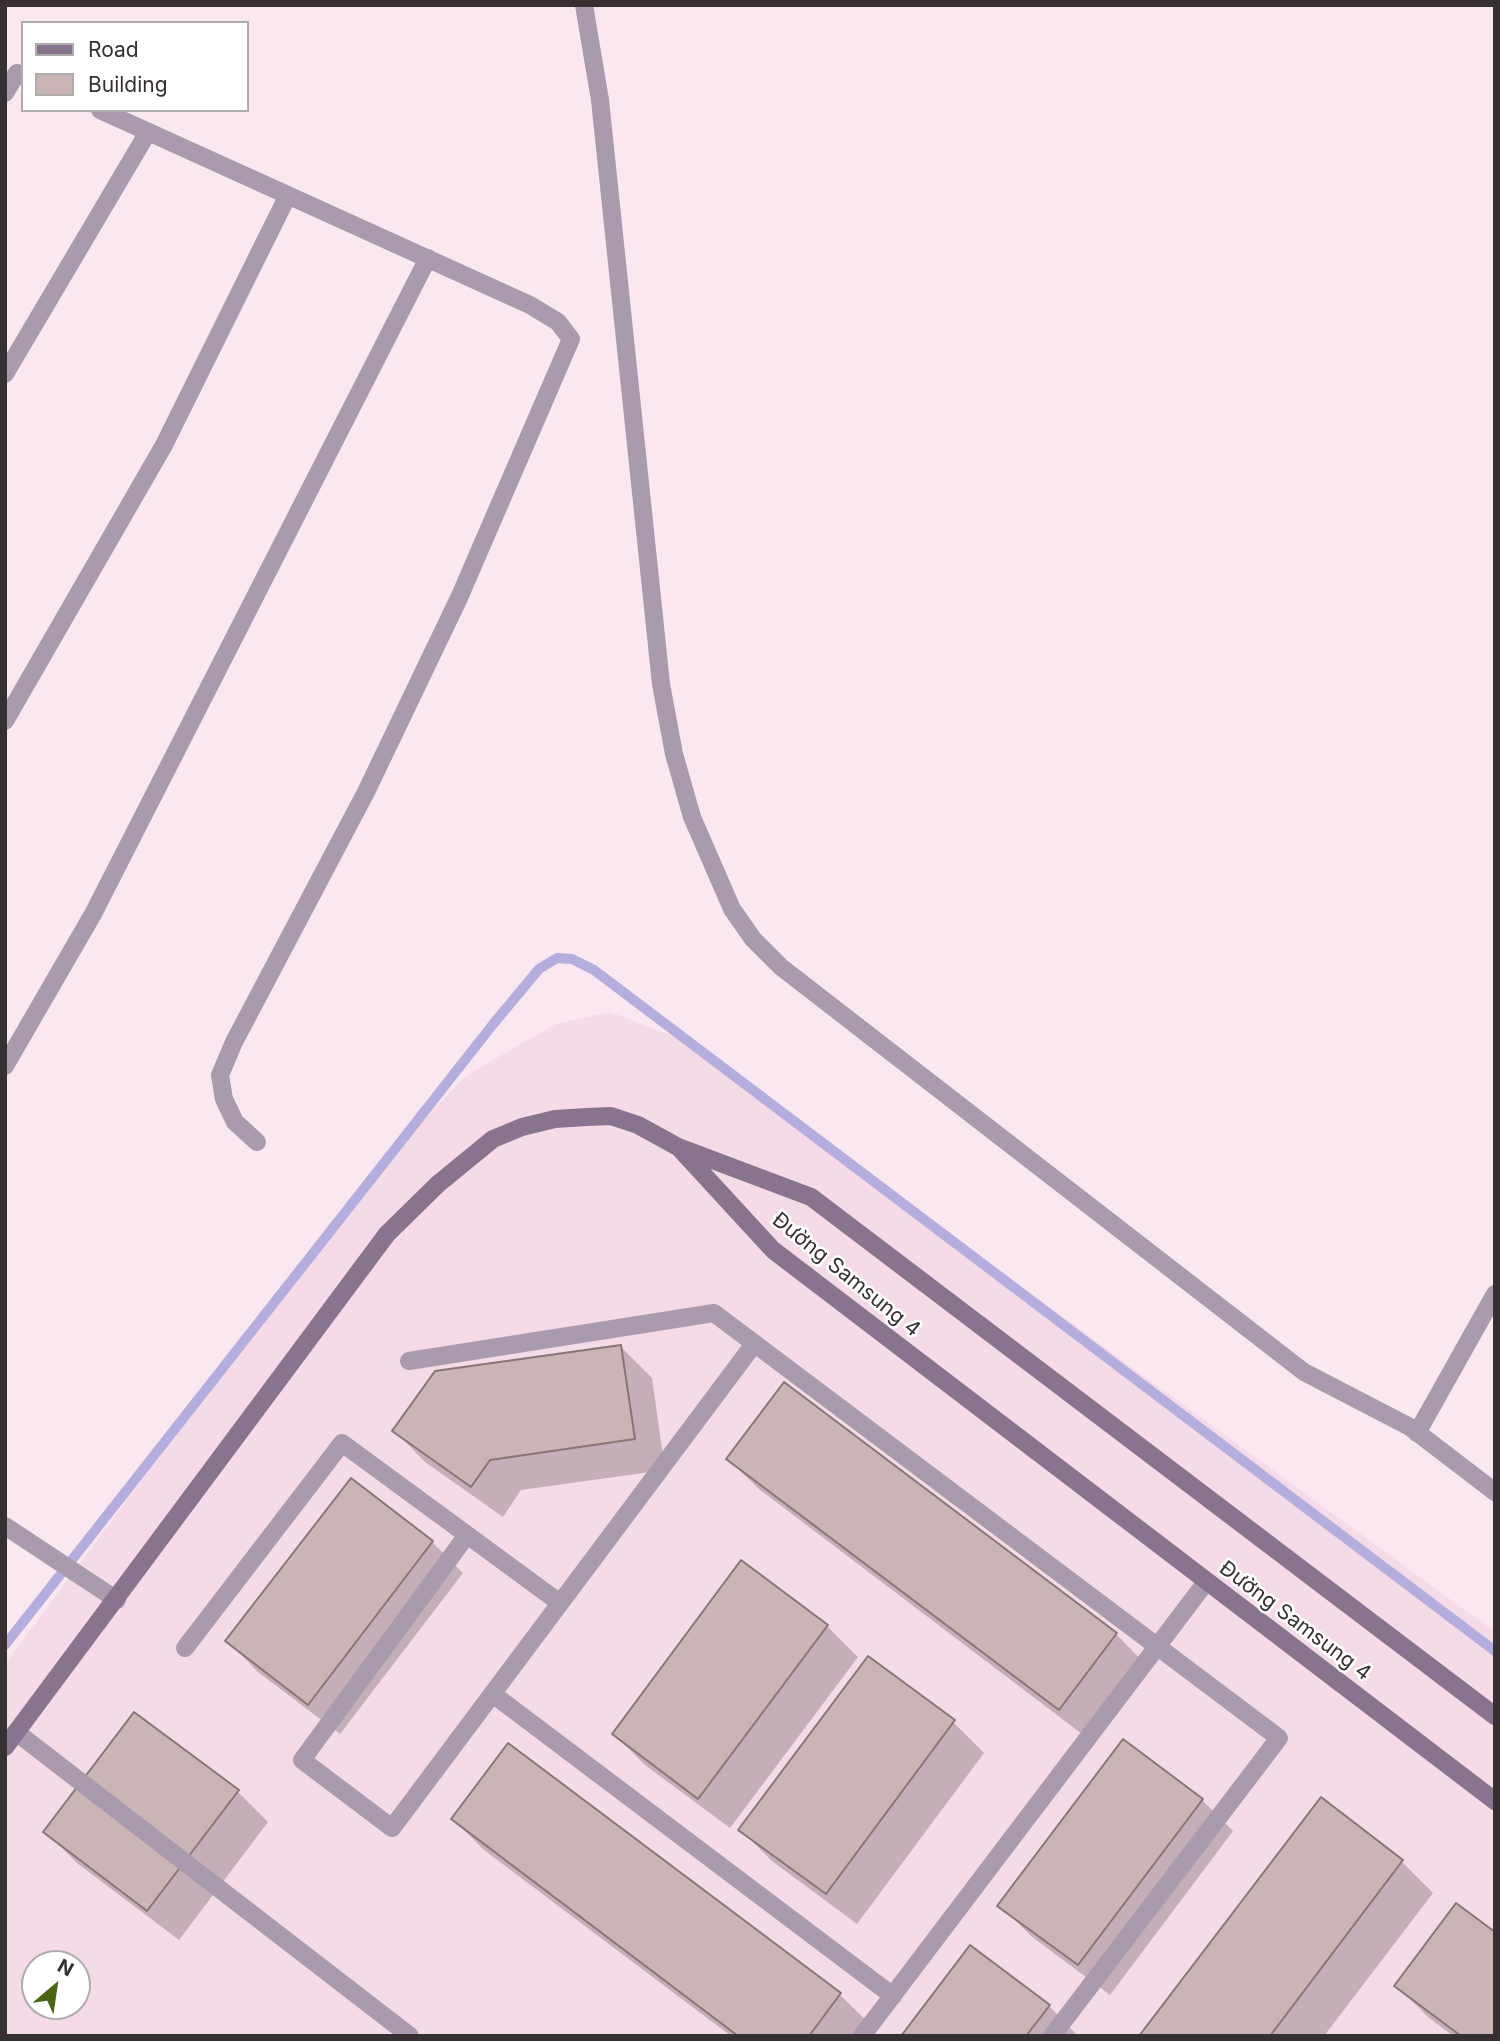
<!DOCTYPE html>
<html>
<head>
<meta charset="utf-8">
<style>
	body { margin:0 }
	#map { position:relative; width:1500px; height:2041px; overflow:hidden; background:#fae7f0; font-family:Inter,sans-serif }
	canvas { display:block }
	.frame { position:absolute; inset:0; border:7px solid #373033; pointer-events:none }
	.legend { position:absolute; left:21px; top:21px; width:228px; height:91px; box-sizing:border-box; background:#fff; border:2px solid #afacad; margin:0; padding:9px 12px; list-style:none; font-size:21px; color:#373033 }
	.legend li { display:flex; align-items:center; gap:14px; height:35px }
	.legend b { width:35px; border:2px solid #afacad }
	.north { position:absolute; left:21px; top:1950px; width:70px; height:70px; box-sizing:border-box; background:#fff; border:2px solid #afacad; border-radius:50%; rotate:29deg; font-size:19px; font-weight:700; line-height:28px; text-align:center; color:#373033 }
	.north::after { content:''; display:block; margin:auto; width:24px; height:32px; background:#4a6516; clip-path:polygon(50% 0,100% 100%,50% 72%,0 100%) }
</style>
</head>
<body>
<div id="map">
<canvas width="1500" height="2041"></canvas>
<div class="frame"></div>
<ul class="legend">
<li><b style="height:9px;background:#88748e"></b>Road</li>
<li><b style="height:19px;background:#cab4b5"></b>Building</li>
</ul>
<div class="north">N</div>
</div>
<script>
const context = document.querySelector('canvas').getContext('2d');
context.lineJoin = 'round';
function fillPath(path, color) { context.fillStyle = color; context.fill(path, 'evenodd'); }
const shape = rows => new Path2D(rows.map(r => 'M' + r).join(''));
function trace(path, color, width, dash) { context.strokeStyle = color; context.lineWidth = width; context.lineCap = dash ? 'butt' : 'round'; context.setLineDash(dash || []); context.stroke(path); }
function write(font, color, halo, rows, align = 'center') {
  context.font = font + ' Inter,sans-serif'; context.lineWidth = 5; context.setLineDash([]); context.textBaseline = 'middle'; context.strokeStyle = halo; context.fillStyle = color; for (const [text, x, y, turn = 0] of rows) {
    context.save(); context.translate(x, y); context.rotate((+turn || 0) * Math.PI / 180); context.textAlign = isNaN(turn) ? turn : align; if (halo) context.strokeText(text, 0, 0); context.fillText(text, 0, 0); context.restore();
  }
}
const built = shape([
	[610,1012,683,1040,1495,1632,1495,2036,5,2036,5,1664,366,1179,467,1075,556,1024],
	[35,1964,77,1964,77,2006,35,2006]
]);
const shadow = shape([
	[621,1347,652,1378,665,1470,521,1490,503,1517,425,1462,395,1431],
	[728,1459,1116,1634,1146,1665,1090,1740,759,1489],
	[432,1542,463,1573,340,1734,258,1672,228,1641],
	[827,1626,858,1657,730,1828,645,1765,614,1734],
	[953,1722,984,1753,857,1924,772,1861,741,1830],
	[509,1745,840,1995,871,2025,863,2036,731,2036,484,1850,453,1819],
	[237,1791,268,1822,179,1940,77,1863,46,1832],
	[1202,1800,1233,1831,1110,1995,1031,1936,1000,1905],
	[1321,1800,1402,1862,1433,1893,1324,2036,1141,2036],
	[1397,1986,1495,2036,1453,2036,1428,2017],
	[1049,2006,1078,2036,903,2036]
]);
const stream = shape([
	[5,1645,494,1023,539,969,557,958,572,959,594,970,1495,1651]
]);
const building = shape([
	[621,1345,635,1439,490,1460,471,1487,392,1431,435,1371,621,1345],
	[784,1382,1117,1633,1059,1710,726,1459,784,1382],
	[351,1478,433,1541,308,1705,225,1641,351,1478],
	[741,1560,828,1625,698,1799,612,1734,741,1560],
	[868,1656,955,1720,826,1894,738,1830,868,1656],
	[134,1712,239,1790,147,1911,43,1832,134,1712],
	[1123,1739,1203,1799,1078,1965,997,1906,1123,1739],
	[508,1743,841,1993,809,2036,738,2036,451,1819,508,1743],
	[1321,1797,1403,1860,1270,2036,1139,2036,1321,1797],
	[1456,1903,1495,1932,1495,2036,1461,2036,1394,1986,1456,1903],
	[970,1945,1050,2005,1026,2036,901,2036,970,1945]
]);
const service = shape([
	[409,1361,714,1313,1279,1738,1052,2036],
	[467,1535,302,1760,392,1828,754,1344],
	[185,1648,342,1443,560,1603],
	[494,1695,893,1996],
	[16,1732,410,2036],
	[862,2036,1206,1582]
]);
const minor = shape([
	[584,5,600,100,661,684,674,754,692,817,732,909,753,939,781,967,1304,1372,1410,1427,1495,1492],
	[5,93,17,73],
	[100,110,530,305,558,322,571,339,459,598,366,792,234,1042,220,1075,224,1099,235,1122,257,1142],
	[5,374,148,132],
	[5,721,164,445,288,195],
	[5,1066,93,914,428,258],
	[1417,1433,1495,1294],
	[5,1526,117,1600]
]);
const secondary = shape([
	[680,1149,773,1250,1495,1801],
	[5,1747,387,1234,438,1184,493,1139,522,1127,555,1119,587,1117,611,1116,638,1125,678,1147,811,1197,1495,1716]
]);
const streetNames = [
	["Đường Samsung 4",846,1275,39],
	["Đường Samsung 4",1295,1621,37]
];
fillPath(built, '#f5dae7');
fillPath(shadow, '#0003');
trace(stream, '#b4addd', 10);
fillPath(building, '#cab4b5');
trace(building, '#887575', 2);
trace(service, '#a99bad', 18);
trace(minor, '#a99bad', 18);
trace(secondary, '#88748e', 18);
write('21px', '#373033', '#fff', streetNames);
</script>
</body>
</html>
